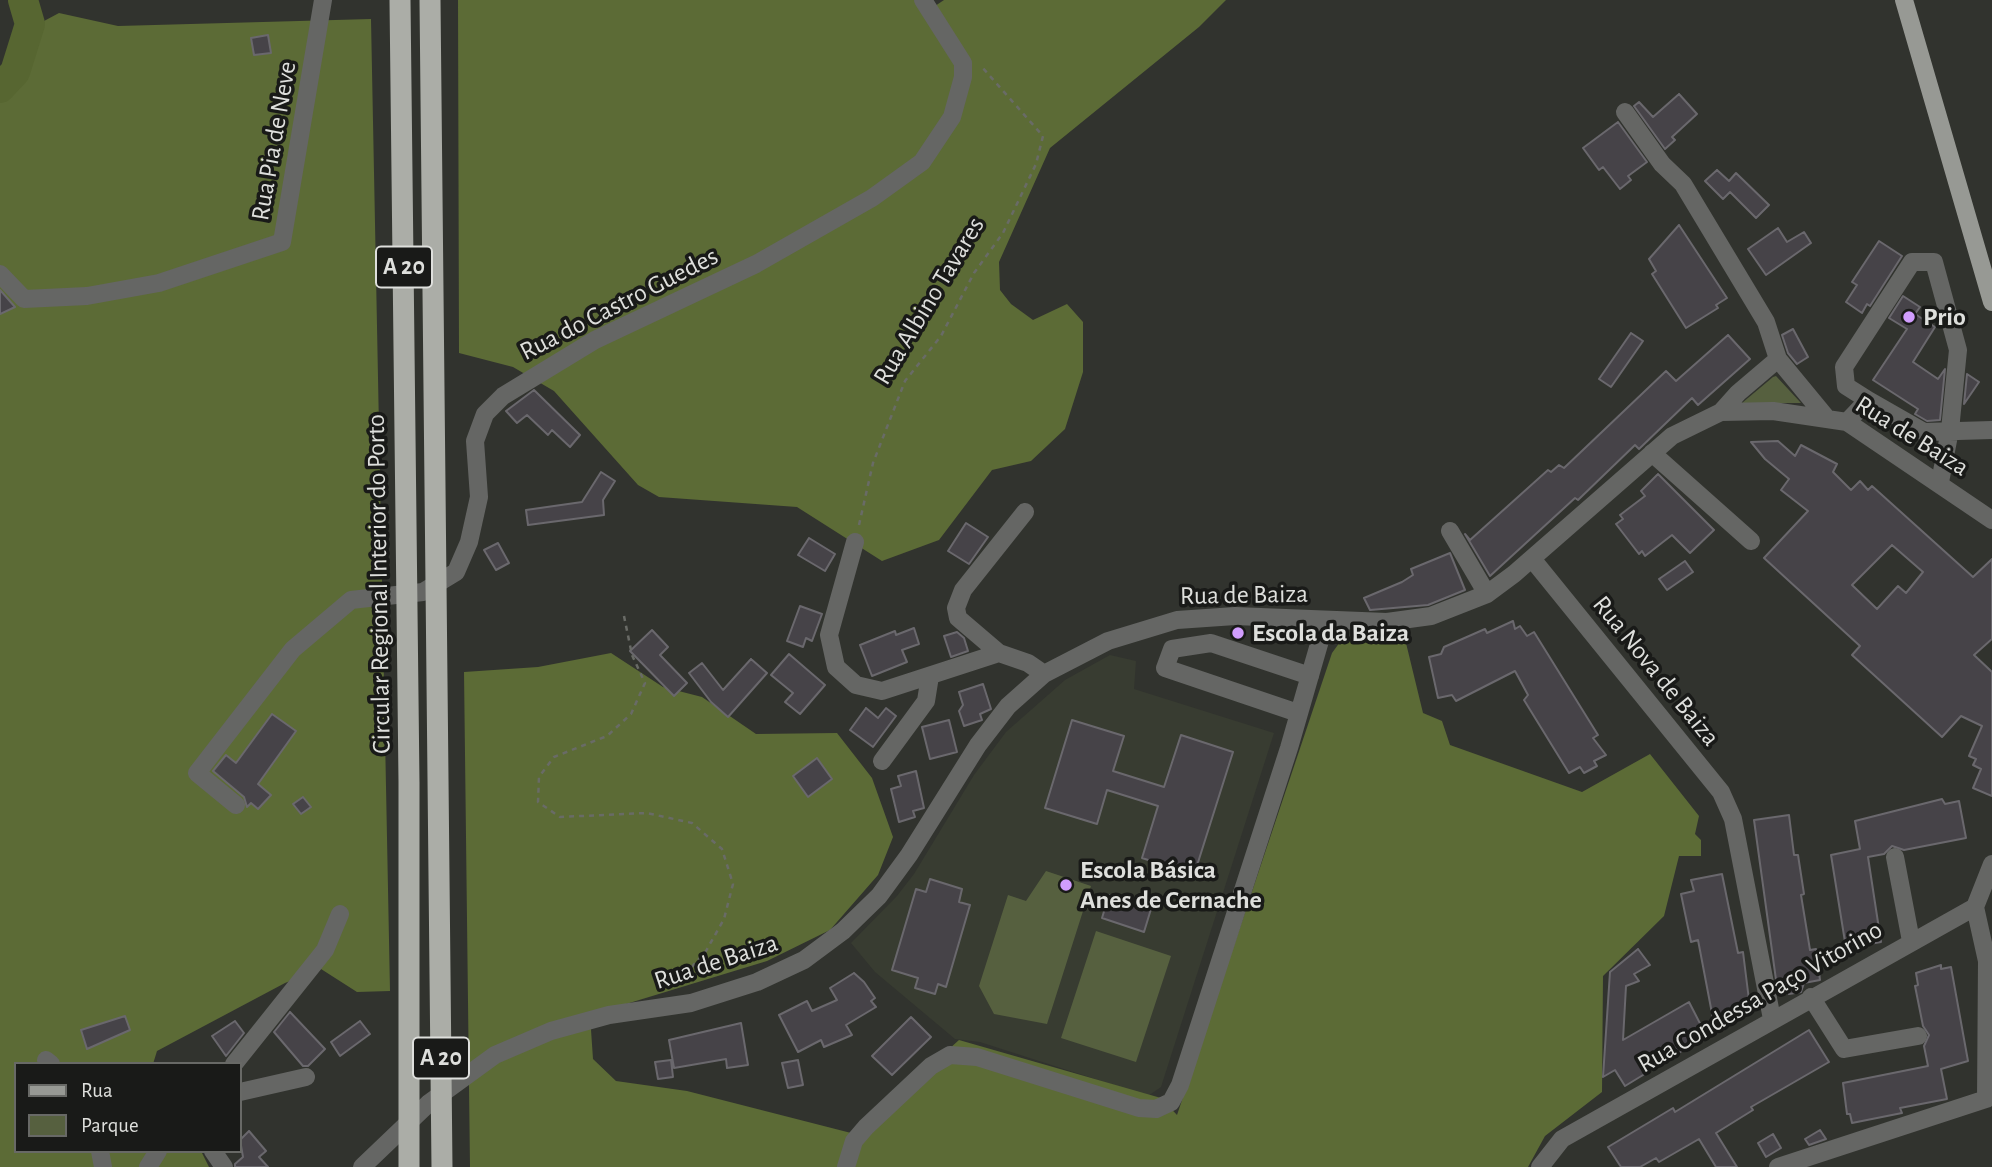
<!DOCTYPE html>
<html>
<head>
<meta charset="utf-8">
<style>
	body { margin:0 }
	#map { position:relative; width:1992px; height:1167px; overflow:hidden; background:#31332e; font-family:"Alegreya Sans",sans-serif }
	canvas { display:block }
	.legend { position:absolute; left:14px; top:1062px; width:228px; height:91px; box-sizing:border-box; background:#191a18; border:2px solid #686966; margin:0; padding:9px 12px; list-style:none; font-size:21px; color:#dedfdc }
	.legend li { display:flex; align-items:center; gap:14px; height:35px }
	.legend b { width:35px; border:2px solid #686966 }
</style>
</head>
<body>
<div id="map">
<canvas width="1992" height="1167"></canvas>
<ul class="legend">
<li><b style="height:9px;background:#979994"></b>Rua</li>
<li><b style="height:19px;background:#56603f"></b>Parque</li>
</ul>
</div>
<script>
const context = document.querySelector('canvas').getContext('2d');
context.lineJoin = 'round';
function fillPath(path, color) { context.fillStyle = color; context.fill(path, 'evenodd'); }
const shape = rows => new Path2D(rows.map(r => 'M' + r).join(''));
function trace(path, color, width, dash) { context.strokeStyle = color; context.lineWidth = width; context.lineCap = dash ? 'butt' : 'round'; context.setLineDash(dash || []); context.stroke(path); }
function write(font, color, halo, rows, align = 'center') {
  context.font = font + ' "Alegreya Sans",sans-serif'; context.lineWidth = 7; context.setLineDash([]); context.textBaseline = 'middle'; context.strokeStyle = halo; context.fillStyle = color; for (const [text, x, y, turn = 0] of rows) {
    context.save(); context.translate(x, y); context.rotate((+turn || 0) * Math.PI / 180); context.textAlign = isNaN(turn) ? turn : align; if (halo) context.strokeText(text, 0, 0); context.fillText(text, 0, 0); context.restore();
  }
}
const built = shape([
	[1110,655,1136,661,1134,689,1274,733,1161,1087,1148,1096,980,1042,955,1039,875,972,851,943,897,896,914,874,974,775,1006,732,1065,680]
]);
const green = shape([
	[1776,376,1801,403,1742,403,1773,377],
	[1046,871,1091,886,1047,1024,994,1014,979,986,1008,895,1026,901],
	[1096,931,1171,956,1136,1062,1061,1038]
]);
const forest = shape([
	[458,0,919,0,932,8,944,0,1226,0,1199,27,1050,148,999,262,1000,290,1011,304,1033,320,1067,304,1083,322,1083,372,1065,429,1031,461,992,470,939,540,882,561,797,507,659,497,638,485,554,391,513,367,459,353],
	[59,13,118,26,371,19,390,991,357,992,321,969,285,983,157,1051,153,1064,16,1064,16,1151,201,1151,209,1167,0,1167,0,94,17,79,31,28],
	[1349,637,1400,637,1406,643,1423,713,1442,721,1450,745,1582,792,1650,754,1699,816,1695,834,1701,840,1701,856,1679,856,1664,916,1603,976,1602,1092,1545,1136,1528,1167,470,1167,464,672,538,667,611,653,663,687,702,697,756,734,837,733,872,778,893,837,878,875,830,930,767,961,590,1015,593,1059,616,1081,687,1091,855,1134,959,1040,1161,1098,1177,1115,1332,653,1340,642]
]);
const river = shape([
	[0,88,15,72,30,24,23,0]
]);
const building = shape([
	[268,35,271,53,254,55,251,38,268,35],
	[1679,94,1697,114,1672,137,1675,140,1665,149,1634,106,1639,102,1653,117,1679,94],
	[1618,122,1647,162,1628,176,1631,180,1620,189,1603,167,1599,170,1583,148,1618,122],
	[1717,170,1729,181,1736,173,1769,205,1756,218,1730,192,1723,199,1705,181,1717,170],
	[1679,225,1727,298,1716,305,1718,308,1686,328,1652,274,1656,271,1649,259,1679,225],
	[1778,228,1787,242,1804,232,1811,243,1766,275,1748,249,1778,228],
	[1879,241,1902,256,1870,306,1867,304,1862,313,1846,302,1857,285,1852,282,1879,241],
	[0,290,15,307,0,314,0,290],
	[1903,296,1920,307,1915,314,1935,327,1913,362,1938,379,1945,369,1940,420,1927,421,1915,414,1918,409,1873,380,1907,329,1889,318,1903,296],
	[1793,329,1808,357,1797,364,1788,353,1782,335,1793,329],
	[1631,333,1643,341,1611,387,1599,379,1631,333],
	[1728,335,1750,359,1698,405,1692,398,1639,449,1635,445,1578,500,1575,498,1490,576,1465,534,1470,540,1548,470,1551,472,1559,465,1564,468,1666,371,1676,381,1728,335],
	[1967,374,1979,382,1964,404,1967,374],
	[534,390,580,435,570,447,552,430,548,435,527,415,517,423,506,411,534,390],
	[1778,441,1795,456,1801,445,1837,464,1833,472,1851,490,1860,481,1868,490,1872,486,1973,577,1992,559,1992,639,1974,655,1992,672,1992,796,1973,788,1981,769,1973,765,1976,759,1969,756,1982,726,1961,716,1942,737,1852,655,1860,646,1764,558,1808,511,1781,490,1789,479,1765,459,1751,442,1778,441],
	[1892,545,1923,572,1906,593,1898,586,1877,609,1852,585,1892,545],
	[601,472,615,481,603,500,604,515,528,525,526,510,582,502,601,472],
	[1658,474,1714,530,1690,553,1672,535,1645,556,1642,551,1639,554,1616,524,1623,519,1620,515,1645,496,1641,491,1658,474],
	[966,523,988,537,969,564,948,551,966,523],
	[809,538,835,554,825,571,798,555,809,538],
	[498,543,509,563,496,570,484,550,498,543],
	[1450,553,1465,590,1428,605,1370,610,1364,598,1402,582,1413,575,1411,569,1450,553],
	[1685,561,1693,572,1667,590,1659,579,1685,561],
	[800,606,822,614,812,641,806,638,803,647,787,641,800,606],
	[1513,621,1515,629,1520,626,1527,636,1534,632,1598,735,1593,738,1606,755,1594,761,1597,766,1584,773,1580,767,1569,773,1524,700,1528,695,1515,671,1456,701,1452,695,1438,698,1429,657,1441,654,1444,647,1485,629,1487,633,1513,621],
	[914,628,919,644,902,650,907,662,872,676,860,645,895,631,896,635,914,628],
	[652,630,668,647,660,655,687,683,674,696,630,651,652,630],
	[957,632,964,638,968,651,951,657,944,636,957,632],
	[789,654,825,685,800,714,785,702,793,693,771,675,789,654],
	[751,659,767,673,728,717,711,702,689,673,702,663,723,690,751,659],
	[983,684,991,709,980,714,982,720,964,726,959,711,963,705,959,692,983,684],
	[866,708,878,718,886,708,896,716,873,747,850,730,866,708],
	[272,714,296,731,258,784,271,795,258,809,251,803,247,807,244,797,213,771,226,755,236,763,272,714],
	[949,720,957,752,930,759,922,727,949,720],
	[1072,720,1124,736,1113,771,1164,787,1181,735,1233,752,1194,875,1142,858,1158,806,1107,790,1097,824,1045,808,1072,720],
	[817,758,832,779,808,797,793,776,817,758],
	[916,771,924,808,913,811,915,817,899,822,891,789,901,786,898,776,916,771],
	[303,797,311,807,301,814,293,804,303,797],
	[1942,799,1945,804,1959,801,1966,838,1904,850,1892,846,1884,854,1868,857,1881,942,1846,948,1831,855,1860,849,1855,821,1942,799],
	[1789,815,1794,855,1798,855,1804,894,1801,895,1810,950,1816,949,1820,980,1804,983,1801,992,1789,994,1788,986,1777,987,1754,820,1789,815],
	[1722,874,1738,953,1743,952,1750,1008,1744,1011,1745,1016,1732,1017,1733,1022,1714,1024,1698,940,1691,942,1681,894,1694,891,1691,880,1722,874],
	[930,879,962,889,959,902,970,905,946,987,938,984,935,994,915,988,918,978,892,970,916,889,926,892,930,879],
	[1109,895,1151,909,1144,932,1102,918,1109,895],
	[1638,949,1650,965,1634,974,1639,981,1626,986,1623,1040,1689,1002,1707,1037,1647,1070,1648,1072,1625,1086,1615,1070,1603,1077,1610,972,1638,949],
	[1941,965,1941,969,1951,967,1968,1061,1941,1069,1947,1099,1900,1108,1902,1113,1852,1123,1850,1114,1847,1114,1843,1083,1928,1066,1924,1046,1929,1035,1923,1026,1915,986,1918,985,1916,973,1941,965],
	[854,973,864,982,875,998,871,1001,876,1007,846,1025,852,1035,824,1047,821,1040,798,1052,779,1015,807,1001,812,1011,837,1000,830,988,854,973],
	[290,1012,325,1049,308,1066,303,1066,274,1032,290,1012],
	[125,1016,130,1030,87,1049,81,1030,125,1016],
	[911,1017,931,1037,892,1075,872,1056,911,1017],
	[235,1021,244,1033,226,1056,212,1036,235,1021],
	[360,1021,370,1034,340,1056,331,1042,360,1021],
	[741,1023,748,1065,727,1068,726,1059,674,1068,669,1040,741,1023],
	[1809,1030,1829,1062,1751,1107,1753,1110,1716,1133,1737,1167,1716,1167,1699,1139,1659,1162,1656,1158,1640,1167,1621,1167,1608,1147,1673,1108,1675,1112,1809,1030],
	[671,1060,673,1077,658,1079,655,1062,671,1060],
	[798,1060,803,1085,788,1088,782,1063,798,1060],
	[1820,1130,1826,1139,1809,1145,1805,1139,1820,1130],
	[249,1131,266,1151,259,1157,268,1167,235,1167,235,1164,243,1157,240,1140,249,1131],
	[1773,1134,1781,1148,1766,1157,1758,1143,1773,1134]
]);
const path = shape([
	[859,525,873,463,905,381,941,336,974,273,1003,233,1036,164,1043,136,981,66],
	[624,616,632,655,645,683,631,714,607,736,554,757,539,777,538,802,560,817,647,813,692,823,722,849,733,884,724,919,706,951,674,987]
]);
const minor = shape([
	[1625,112,1662,164,1683,184,1766,322,1778,359,1825,416],
	[0,274,24,299,87,296,159,283,282,242,323,0],
	[1868,400,1846,386,1844,367,1912,262,1934,262,1958,350,1950,430,1940,482],
	[1721,412,1738,393,1778,359],
	[1847,422,1868,400,1924,432,1992,430],
	[1652,453,1751,541],
	[1450,531,1487,594],
	[855,542,829,635,836,667,856,685,882,691,999,653,1028,663,1044,674],
	[1533,560,1721,792,1733,819,1772,1019],
	[999,653,958,618,956,608,963,590,1025,512],
	[1298,713,1165,668,1172,649,1211,643,1310,676],
	[882,761,926,701,930,676],
	[236,805,197,773,293,649,351,600,423,592,456,572,469,542,479,497,475,441,485,414,503,396,595,340,756,264,872,198,922,162,952,117,963,77,963,63,923,0],
	[1895,857,1911,941],
	[1811,997,1844,1049,1918,1036],
	[46,1060,51,1064],
	[234,1064,325,950,340,914],
	[240,1092,306,1077],
	[100,1151,103,1167],
	[213,1151,224,1167],
	[148,1167,158,1151],
	[362,1167,429,1103,495,1055,551,1031,609,1015,691,1003,757,982,804,960,843,931,879,896,909,855,978,745,1008,706,1044,674,1108,641,1177,620,1235,616,1387,622,1431,616,1487,594,1514,574,1672,436,1721,412,1773,411,1847,422,1992,520],
	[846,1167,854,1141,866,1127,931,1066,950,1055,977,1057,1139,1108,1156,1109,1171,1102,1180,1085,1289,748,1326,620],
	[1540,1167,1562,1139,1975,907,1992,864],
	[1778,1167,1986,1099,1987,961,1975,907]
]);
const major = shape([
	[1904,0,1992,302]
]);
const highway = shape([
	[400,0,409,782,409,1167],
	[430,0,442,1167]
]);
const markers = [
	[1909,317,7,"#d19dfd"],
	[1238,633,7,"#d19dfd"],
	[1066,885,7,"#d19dfd"]
];
const shields = [
	[404,267,56],
	[441,1058,56]
];
const shieldNames = [
	["A 20",404,267],
	["A 20",441,1058]
];
const streetNames = [
	["Rua Pia de Neve",274,141,-80],
	["Rua Albino Tavares",929,301,-59],
	["Rua do Castro Guedes",619,304,-27],
	["Rua de Baiza",1912,436,32],
	["Circular Regional Interior do Porto",379,584,-91],
	["Rua de Baiza",1244,595,-1],
	["Rua Nova de Baiza",1656,671,51],
	["Rua de Baiza",716,962,-18],
	["Rua Condessa Paço Vitorino",1760,997,-30]
];
const poiNames = [
	["Prio",1923,317],
	["Escola da Baiza",1252,633],
	["Escola Básica",1080,870],
	["Anes de Cernache",1080,900]
];
fillPath(built, '#383c31');
fillPath(green, '#56603f');
fillPath(forest, '#5c6b36');
trace(river, '#576631', 30);
fillPath(building, '#464348');
trace(building, '#6a686d', 2);
trace(path, '#696b66', 2.5, [5, 5]);
trace(minor, '#656664', 18);
trace(major, '#979994', 18);
trace(highway, '#abada7', 21);
for (const [x, y, r, color] of markers) { const dot = new Path2D(); dot.arc(x, y, r, 0, 2 * Math.PI); context.fillStyle = color; context.fill(dot); trace(dot, '#191a18', 2.5); }
for (const [x, y, w] of shields) { const box = new Path2D(); box.roundRect(x - w / 2, y - 20.5, w, 41, 5); context.fillStyle = '#191a18'; context.fill(box); trace(box, '#dedfdc', 2); }
write('bold 24px', '#dedfdc', null, shieldNames);
write('26px', '#dedfdc', '#191a18', streetNames);
write('bold 26px', '#dedfdc', '#191a18', poiNames, 'left');
</script>
</body>
</html>
